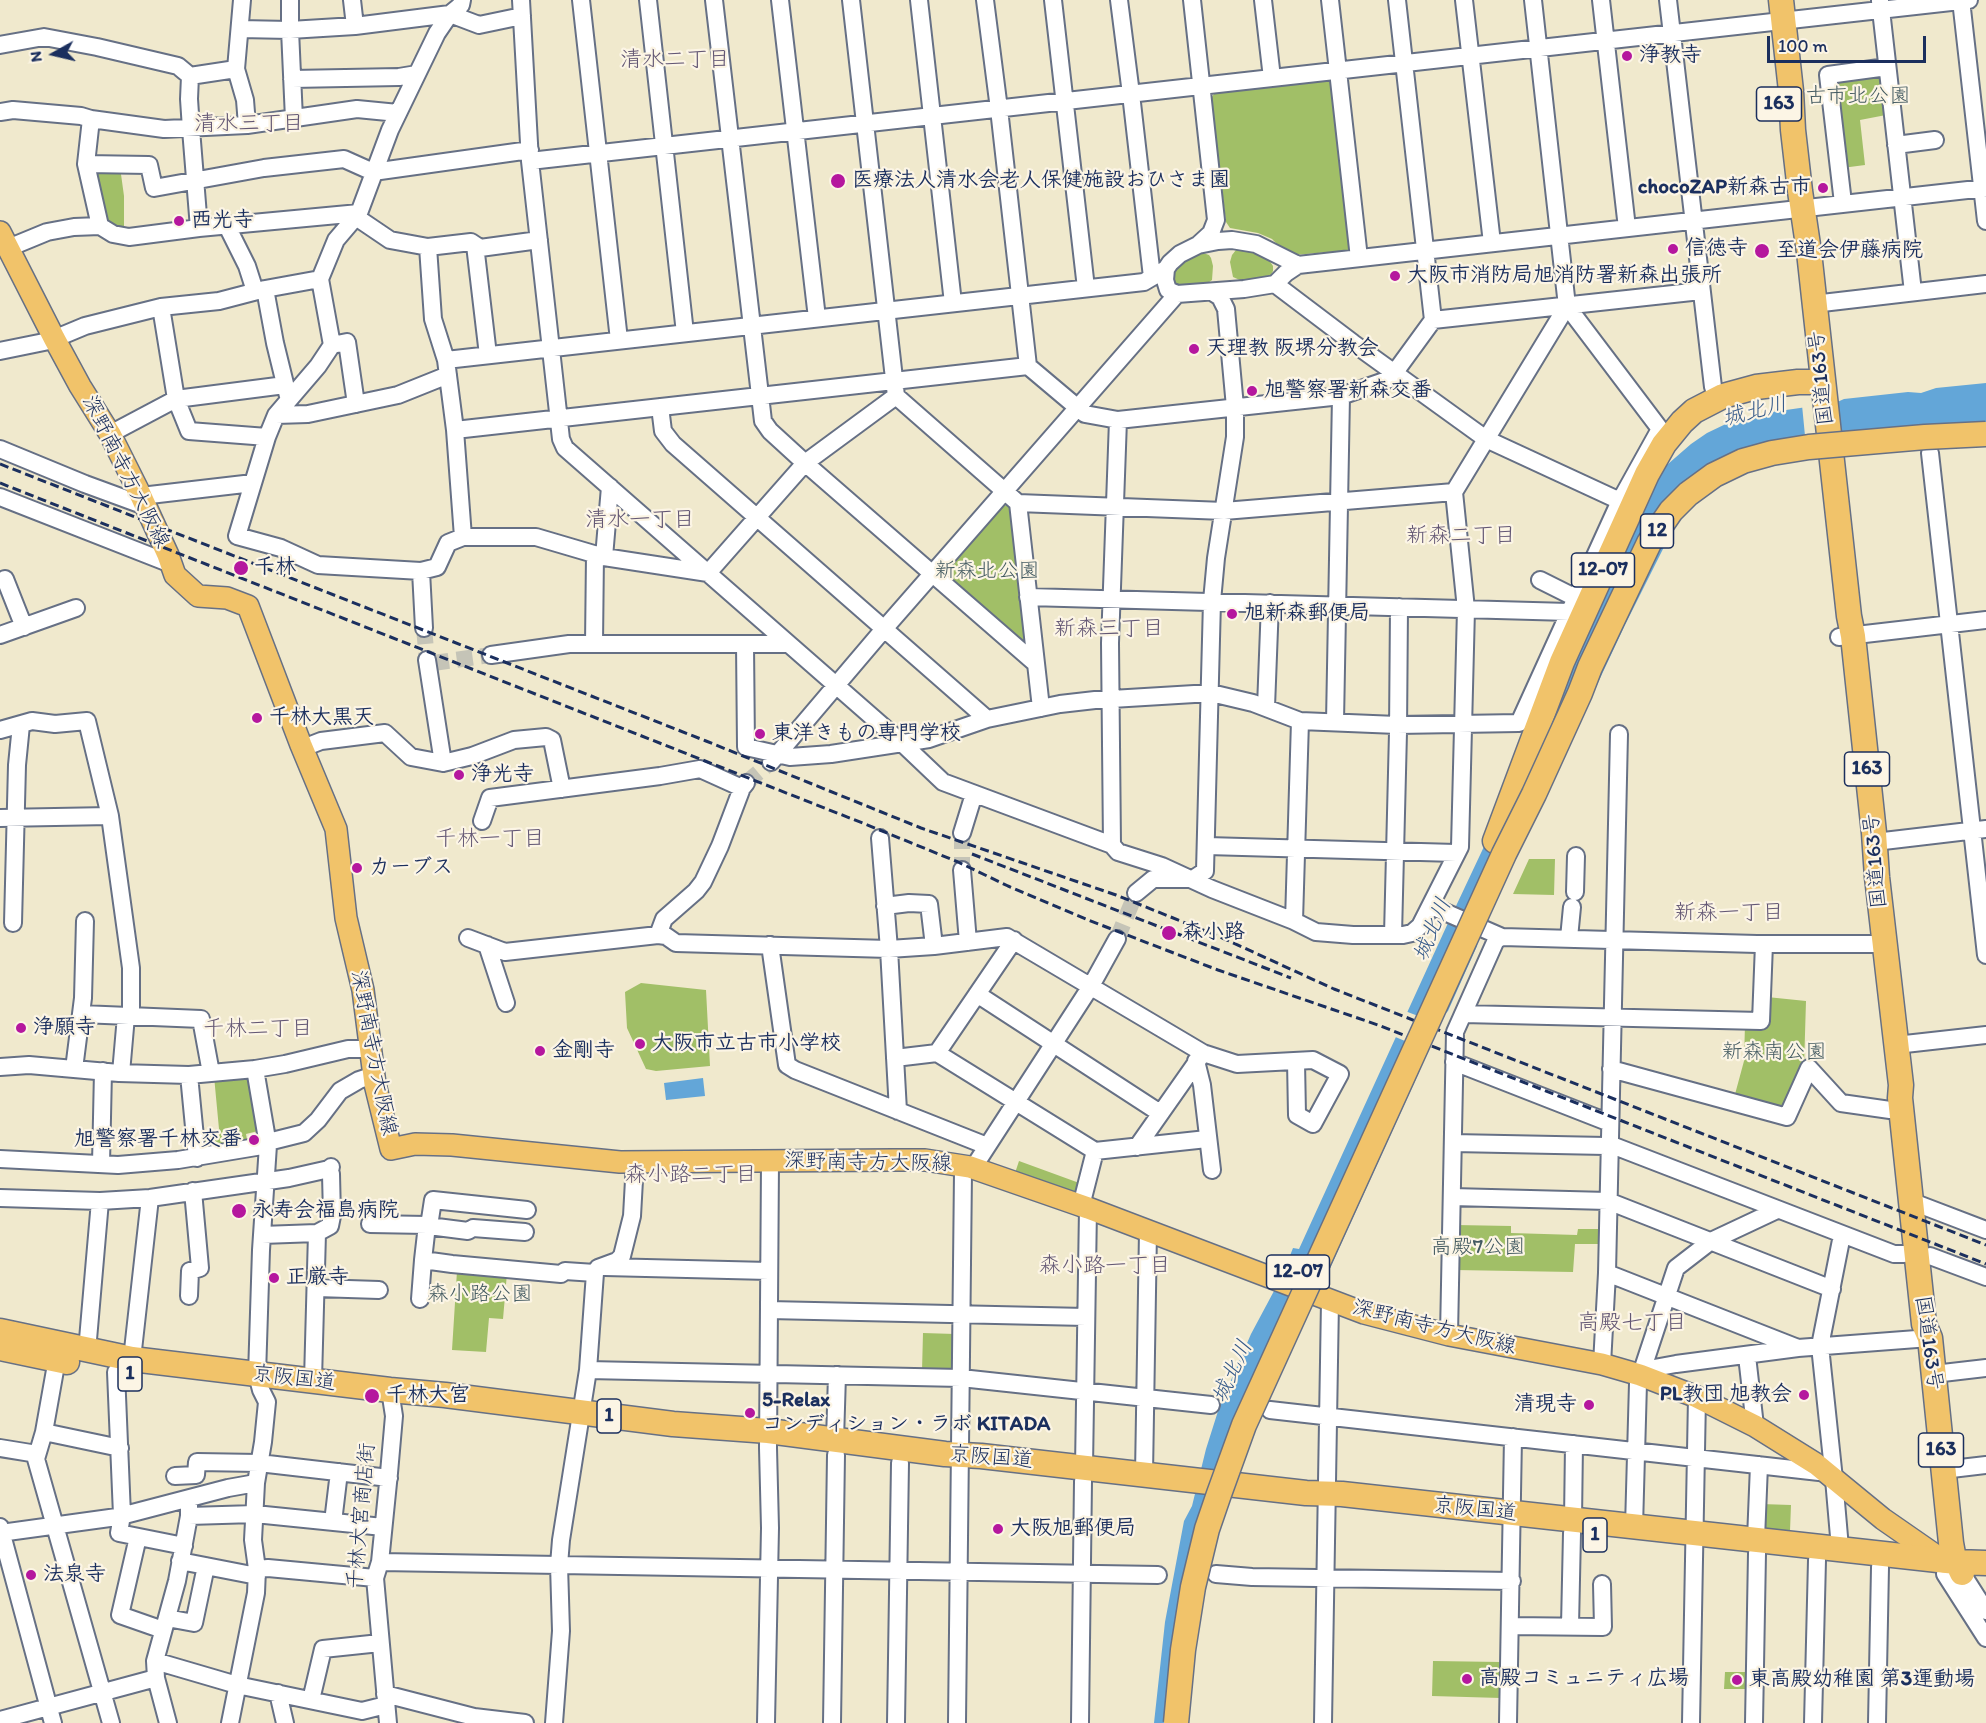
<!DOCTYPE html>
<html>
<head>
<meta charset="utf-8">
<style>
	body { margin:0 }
	#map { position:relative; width:1986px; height:1723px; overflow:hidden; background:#f0e9cd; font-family:Itim,sans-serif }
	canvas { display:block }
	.north { position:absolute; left:24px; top:24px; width:60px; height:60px; -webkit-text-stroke:4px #fcf5e5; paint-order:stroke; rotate:262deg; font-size:16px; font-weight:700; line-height:24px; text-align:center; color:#1b2f5e }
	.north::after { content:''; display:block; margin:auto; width:21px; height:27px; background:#1b2f5e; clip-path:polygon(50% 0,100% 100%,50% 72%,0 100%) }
	.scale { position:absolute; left:1767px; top:36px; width:159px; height:27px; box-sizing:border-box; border:3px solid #1b2f5e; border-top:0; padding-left:8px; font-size:18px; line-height:21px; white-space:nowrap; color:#1b2f5e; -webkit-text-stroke:4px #fcf5e5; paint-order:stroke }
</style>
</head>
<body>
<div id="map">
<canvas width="1986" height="1723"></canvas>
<div class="north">N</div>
<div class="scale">100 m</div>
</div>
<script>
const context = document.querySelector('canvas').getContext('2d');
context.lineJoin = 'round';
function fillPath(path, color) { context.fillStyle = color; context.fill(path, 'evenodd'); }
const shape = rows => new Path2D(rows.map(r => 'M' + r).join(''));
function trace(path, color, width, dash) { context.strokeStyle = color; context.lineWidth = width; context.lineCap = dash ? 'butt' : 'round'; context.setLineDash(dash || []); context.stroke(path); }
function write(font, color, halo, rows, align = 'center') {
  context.font = font + ' Itim,"Klee One",sans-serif'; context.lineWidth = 4.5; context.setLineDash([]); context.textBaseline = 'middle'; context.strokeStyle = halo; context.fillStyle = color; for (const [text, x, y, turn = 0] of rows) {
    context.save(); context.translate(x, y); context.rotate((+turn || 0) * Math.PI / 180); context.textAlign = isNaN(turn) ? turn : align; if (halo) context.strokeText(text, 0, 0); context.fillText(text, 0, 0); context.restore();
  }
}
const green = shape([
	[1881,71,1886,115,1860,120,1865,165,1842,168,1836,77],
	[1329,78,1334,82,1353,250,1294,255,1283,250,1272,239,1258,233,1230,228,1226,222,1211,98,1217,90],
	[91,167,120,167,124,196,124,233,101,223],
	[1243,248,1257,252,1269,260,1273,266,1273,271,1271,275,1242,281,1233,277,1230,262,1232,255,1236,250],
	[1200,252,1209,255,1211,258,1213,266,1212,280,1204,286,1175,286,1171,279,1173,272,1180,263],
	[1002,504,1012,508,1028,643,1023,646,945,578,944,571],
	[1529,859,1555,859,1554,895,1513,894],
	[641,983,706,990,710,1066,656,1071,646,1069,627,1028,625,992],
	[1767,997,1806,1001,1804,1067,1788,1110,1734,1098,1744,1061,1745,1024],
	[251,1072,262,1130,246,1134,248,1145,200,1154,198,1133,219,1129,214,1076],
	[1019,1161,1082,1184,1080,1195,1014,1176],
	[1456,1225,1511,1226,1511,1233,1577,1235,1578,1229,1604,1229,1604,1244,1575,1244,1573,1272,1455,1270],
	[457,1271,507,1273,503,1319,489,1318,486,1352,452,1350],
	[923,1333,955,1334,955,1369,951,1372,922,1371],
	[1761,1504,1791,1505,1790,1531,1760,1528],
	[1433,1661,1501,1662,1501,1698,1432,1696],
	[1725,1672,1749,1672,1748,1689,1724,1689]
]);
const water = shape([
	[1986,383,1986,424,1759,449,1689,497,1625,625,1478,939,1477,946,1448,1011,1443,1016,1421,1062,1420,1070,1326,1277,1316,1287,1310,1301,1309,1312,1242,1448,1208,1561,1182,1723,1154,1723,1165,1622,1184,1521,1192,1506,1206,1449,1219,1408,1251,1334,1282,1276,1293,1248,1299,1249,1448,923,1578,647,1651,485,1668,464,1691,444,1707,433,1730,422,1772,412,1835,403,1844,399,1908,392,1921,393,1936,388],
	[703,1078,705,1096,666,1100,664,1083]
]);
const pier = shape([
	[1835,400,1840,441,1806,446,1802,405],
	[1405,1011,1442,1025,1429,1051,1393,1036]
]);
const minorTunnel = shape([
	[424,628,427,660],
	[433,663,491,655],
	[746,783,771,762],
	[962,833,962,870],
	[1117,939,1136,893]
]);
const minor = shape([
	[290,0,290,30,355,26,450,14,479,25,522,16],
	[352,0,355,26],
	[462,0,461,5,450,14,437,33,390,130,359,213,336,240,320,279,332,345,318,366,276,415,267,437,237,536,281,548,318,565,421,571,437,567,448,543,463,537,536,537,604,557,708,573,805,463,896,396],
	[521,0,530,161,561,439,565,448,902,743,943,782,1112,845,1118,852,1162,866,1212,889,1294,921,1316,932,1353,935,1403,935,1412,933,1420,926,1460,847,1466,609,1454,492,1567,306],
	[581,0,619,340],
	[648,0,685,333],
	[714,0,763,421,770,431,805,463,1035,663],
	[780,0,817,318],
	[851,0,896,396,1018,503,1224,511,1454,492],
	[919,0,953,303],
	[985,0,999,109,1028,366,1085,414,1118,420,1341,396,1390,379,1433,320,1397,0],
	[1053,0,1086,288],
	[1119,0,1131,94,1152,277],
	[1192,0,1216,220,1211,233,1199,244],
	[1263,0,1272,78],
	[1330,0,1359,258],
	[1464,0,1492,243],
	[1601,0,1627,228],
	[1668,0,1713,387],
	[1961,0,1986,221],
	[1880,1,1913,292],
	[240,29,290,30,294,119],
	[0,45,44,37,97,47,178,66,190,76,236,69,242,0],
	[236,69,245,100,247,125],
	[190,76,189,99,191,129,199,228],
	[292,79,399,77,417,74],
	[0,112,13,110,81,116,91,119,164,129,247,125,357,109,398,113],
	[91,119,86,164,149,165,154,188,264,168,344,159,373,172,530,150],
	[1896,145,1935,140],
	[530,161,1969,0],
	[86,164,100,226],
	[1843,203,1828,75,1887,67],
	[356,217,390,240,428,247,471,242,480,248,539,240],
	[227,226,247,266,255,291],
	[475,245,488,355],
	[7,246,13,246,47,232,74,227,100,226,113,234,129,237,199,228,359,213],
	[428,247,433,319,446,360,455,430,463,537],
	[1298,265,1256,244,1232,240,1218,241,1198,245,1180,254,1170,263,1166,269,1165,280,1168,290,1177,294,1244,289,1275,284,1286,273,1298,265,1986,188],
	[1275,284,1353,343,1486,439,1620,501],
	[265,289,275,343,288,396],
	[1822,303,1986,284],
	[161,307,176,399,189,431,267,437],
	[1433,320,1701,291],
	[332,345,347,342,356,404],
	[0,351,49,341,85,326,161,307,219,301,265,289,320,279],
	[446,360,1144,282,1166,269],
	[660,407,663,431,673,444,987,719],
	[276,415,308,414,398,395,448,375],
	[455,430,1028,366],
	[110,434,176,399,285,385],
	[0,449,85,484,145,506],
	[1930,453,1986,955],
	[141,496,253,483],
	[0,497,171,564],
	[1018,503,1041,708],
	[604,557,610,487],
	[421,571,424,628],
	[5,579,24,627],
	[1540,580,1576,598],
	[1028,597,1569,612],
	[0,635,76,608],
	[1839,637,1986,620],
	[594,644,595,554],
	[745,644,746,747,790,757,831,754,929,739,987,719,1060,704,1095,700,1211,693,1253,703,1300,721,1397,725,1519,723,1620,501,1660,429,1567,306,1533,0],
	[491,655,569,644,788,644],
	[427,660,443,763],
	[1266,707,1270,603],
	[1335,722,1341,396],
	[0,730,32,721,55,724,87,721,110,816,131,968,131,1016],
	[303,748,321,741,385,733,411,757,443,763,472,756,514,740,546,737,552,740,562,789],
	[771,762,884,629,1177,294],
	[0,818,110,816],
	[482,821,490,798,660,776,700,769,742,788],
	[962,833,974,794],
	[880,838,889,949,898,1111],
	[1875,842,1986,829],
	[1112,845,1110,643,1118,420],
	[1207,846,1456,853],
	[962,870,968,942],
	[1575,892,1576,856],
	[1136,893,1153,879,1193,879,1205,871,1212,601,1216,558,1235,437,1235,407,1226,309,1220,297,1212,292],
	[885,906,909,903,929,904,934,946],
	[1431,906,1502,937,1757,944,1885,944],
	[1294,921,1300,721],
	[13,923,17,765,21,725],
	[658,935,664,919,696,891,703,882,720,846,742,788,746,783],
	[1393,935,1398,732,1399,607],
	[468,938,505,952,658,935,666,936,676,943,889,949,934,946,1007,937,1203,1053,1237,1064,1313,1060,1340,1074,1313,1124,1297,1115,1296,1061],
	[1569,938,1572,907],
	[487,945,506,1003],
	[770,945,787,1065,795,1070,987,1146],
	[977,994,1160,1113],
	[81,1014,201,1019,211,1073],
	[1463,1014,1761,1021,1764,944],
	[1896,1045,1986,1035],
	[937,1053,1014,940],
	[895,1058,937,1053,1095,1151],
	[1196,1061,1202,1085,1212,1170],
	[1454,1062,1610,1123],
	[0,1067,29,1065,119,1073,189,1075,255,1069,285,1064,348,1049,371,1049],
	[74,1069,83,998,85,921],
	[1611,1069,1787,1117,1809,1068,1841,1103,1890,1110],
	[121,1073,126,1016],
	[189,1075,197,1158],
	[268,1142,304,1133,318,1120,340,1091,359,1080,374,1075],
	[1453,1143,1606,1146,1609,1144,1894,1254,1904,1254],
	[1137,1147,1203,1053],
	[0,1159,118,1165,178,1160,268,1145],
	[101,1164,103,1071],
	[1452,1197,1608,1201,1832,1289],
	[0,1198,100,1201,150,1198,289,1178,329,1169,331,1167],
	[1918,1204,1986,1230],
	[1081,1206,1095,1151,1207,1139],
	[370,1224,427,1225,423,1260,452,1264,561,1274,565,1271,595,1273],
	[427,1225,429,1226,433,1200,527,1210],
	[429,1226,468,1231,473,1228,525,1232],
	[262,1235,317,1233,330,1226,332,1216,331,1174,329,1169],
	[1924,1258,1930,1256,1986,1277],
	[605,1267,769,1271],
	[1607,1273,1798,1348],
	[317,1288,379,1290],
	[189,1296,190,1271,200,1268,193,1191],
	[420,1299,423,1260],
	[769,1310,1086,1317],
	[1449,1335,1455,1032,1496,940,1502,937],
	[87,1351,100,1201],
	[1747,1356,1755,1426],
	[57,1359,44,1432,36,1459,111,1723],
	[132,1359,150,1198],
	[1602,1364,1607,1273,1619,734],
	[588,1370,961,1378,1211,1405],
	[116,1372,122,1515,119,1533,184,1546],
	[1934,1374,1986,1368],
	[1640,1375,1654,1368,1676,1364,1798,1348,1930,1338],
	[313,1380,317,1233],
	[1270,1410,1828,1473],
	[44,1432,120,1448],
	[835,1440,837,1375],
	[0,1448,37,1454],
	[1084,1467,1088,1208],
	[1943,1470,1986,1465],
	[1144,1474,1148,1231],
	[175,1476,196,1475,197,1462,259,1463,389,1478],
	[189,1516,255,1514,383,1527],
	[1573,1520,1574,1444],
	[333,1522,339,1472],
	[0,1527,53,1723],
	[1634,1527,1638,1383,1676,1268,1711,1241,1777,1210],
	[0,1533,117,1517,228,1488,256,1483],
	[138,1537,120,1615,163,1630],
	[1756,1539,1759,1465],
	[1840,1548,1834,1479,1820,1346,1842,1235],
	[180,1561,257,1576],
	[380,1562,1158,1575],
	[257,1569,268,1568,375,1578],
	[1216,1574,1252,1577,1512,1581],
	[1945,1574,1986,1638],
	[1963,1575,1986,1611],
	[167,1618,194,1623,206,1566],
	[1510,1626,1603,1627,1602,1584],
	[1570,1626,1572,1533],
	[155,1661,237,1685,362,1711,386,1705],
	[278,1693,285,1723],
	[385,1694,474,1717,525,1723],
	[311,1700,323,1649,380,1643],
	[0,1720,156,1678],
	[168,1723,156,1678,155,1661,177,1581,189,1516,189,1499],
	[230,1723,256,1593,257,1569,253,1540,256,1483,263,1442,267,1402,261,1390,257,1375,261,1250,268,1145,255,1069],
	[388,1723,375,1578,380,1562,389,1473,394,1416,390,1390],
	[554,1723,561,1631,559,1565,561,1540,588,1370,595,1273,598,1268,617,1261,622,1256,632,1216,635,1162],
	[766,1723,770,1528,768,1448,770,1162],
	[832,1723,836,1455],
	[896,1723,900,1463],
	[957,1723,963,1172,977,1162,1091,986,1117,939],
	[1080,1723,1083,1481],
	[1323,1723,1330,1301],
	[1508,1723,1513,1437],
	[1691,1723,1697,1397],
	[1754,1723,1757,1553],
	[1813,1723,1817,1560],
	[1877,1723,1880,1567]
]);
const major = shape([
	[0,232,54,338,80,386,110,434,141,496,168,555,175,575,198,596,227,598,248,606,301,745,336,829,346,918,363,990,375,1084,391,1149,415,1144,452,1145,620,1162,893,1160,925,1160,970,1167,1088,1208,1364,1313,1449,1335,1602,1364,1640,1375,1697,1397,1755,1426,1816,1464,1883,1519,1945,1562]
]);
const highway = shape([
	[1781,0,1791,91,1793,130,1800,191,1809,252,1849,616,1853,636,1874,833,1877,877,1901,1085,1900,1098,1924,1324,1930,1338,1951,1543,1953,1554,1962,1573],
	[1495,841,1562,662,1647,474,1664,444,1682,422,1694,411,1723,396,1756,387,1798,382,1822,382],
	[0,1331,132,1359,390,1390,445,1395,673,1424,768,1431,945,1454,981,1456,1306,1493,1342,1494,1956,1562,1986,1563],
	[0,1348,67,1362]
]);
const rail = shape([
	[0,464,706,741,921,828,1116,895,1218,936,1334,989,1986,1245],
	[0,483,865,824,958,862,1008,886,1088,920,1218,970,1378,1025,1986,1264],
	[972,854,1291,978]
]);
const highwayBridge = shape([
	[1176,1723,1183,1650,1193,1587,1207,1529,1219,1494,1244,1425,1504,854,1534,794,1580,693,1590,667,1649,543,1671,511,1688,494,1714,475,1743,461,1772,453,1809,447,1925,437,1986,434]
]);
const markers = [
	[1627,56,6,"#b5179e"],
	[838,181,8,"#b5179e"],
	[1823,188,6,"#b5179e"],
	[179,221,6,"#b5179e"],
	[1673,249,6,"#b5179e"],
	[1762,251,8,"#b5179e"],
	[1395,276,6,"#b5179e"],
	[1194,349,6,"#b5179e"],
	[1252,391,6,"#b5179e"],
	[241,568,8,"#b5179e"],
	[1232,614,6,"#b5179e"],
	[257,718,6,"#b5179e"],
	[760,734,6,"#b5179e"],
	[459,775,6,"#b5179e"],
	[357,868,6,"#b5179e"],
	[1169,933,8,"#b5179e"],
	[21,1028,6,"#b5179e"],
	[640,1044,6,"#b5179e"],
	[540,1051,6,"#b5179e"],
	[254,1140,6,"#b5179e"],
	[239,1211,8,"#b5179e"],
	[274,1278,6,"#b5179e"],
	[1804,1395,6,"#b5179e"],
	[372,1396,8,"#b5179e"],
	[1589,1405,6,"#b5179e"],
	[750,1413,6,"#b5179e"],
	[998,1529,6,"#b5179e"],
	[31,1575,6,"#b5179e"],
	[1467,1679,6,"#b5179e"],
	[1737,1680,6,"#b5179e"]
];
const shields = [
	[1779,104,45],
	[1657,531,33],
	[1603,570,63],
	[1867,769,45],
	[1298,1272,63],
	[130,1374,24],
	[609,1416,24],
	[1941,1450,45],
	[1595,1535,24]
];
const shieldNames = [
	["163",1779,104],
	["12",1657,531],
	["12-07",1603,570],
	["163",1867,769],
	["12-07",1298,1272],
	["1",130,1374],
	["1",609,1416],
	["163",1941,1450],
	["1",1595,1535]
];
const poiNames = [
	["浄教寺",1639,56],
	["医療法人清水会老人保健施設おひさま園",852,181],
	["chocoZAP新森古市",1811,188,"right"],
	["西光寺",191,221],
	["信徳寺",1685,249],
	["至道会伊藤病院",1776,251],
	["大阪市消防局旭消防署新森出張所",1407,276],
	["天理教 阪堺分教会",1206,349],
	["旭警察署新森交番",1264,391],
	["千林",254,568],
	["旭新森郵便局",1244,614],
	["千林大黒天",269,718],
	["東洋きもの専門学校",772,734],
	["浄光寺",471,775],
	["カーブス",369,868],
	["森小路",1182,933],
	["浄願寺",33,1028],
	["大阪市立古市小学校",652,1044],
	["金剛寺",552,1051],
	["旭警察署千林交番",242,1140,"right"],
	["永寿会福島病院",252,1211],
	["正厳寺",286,1278],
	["PL教団 旭教会",1792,1395,"right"],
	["千林大宮",386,1396],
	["5-Relax",762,1401],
	["コンディション・ラボ KITADA",762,1425],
	["清現寺",1577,1405,"right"],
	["大阪旭郵便局",1010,1529],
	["法泉寺",43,1575],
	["高殿コミュニティ広場",1479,1679],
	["東高殿幼稚園 第3運動場",1749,1680]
];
const parkNames = [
	["古市北公園",1858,97],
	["新森北公園",987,572],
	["新森南公園",1774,1053],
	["高殿7公園",1478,1248],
	["森小路公園",480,1295]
];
const streetNames = [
	["国道163号",1822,378,-96],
	["深野南寺方大阪線",125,472,63],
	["国道163号",1876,861,-95],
	["深野南寺方大阪線",373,1053,79],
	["深野南寺方大阪線",868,1163,1],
	["深野南寺方大阪線",1434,1328,14],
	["国道163号",1928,1343,82],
	["京阪国道",294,1379,7],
	["京阪国道",991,1458,5],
	["京阪国道",1475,1510,6],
	["千林大宮商店街",362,1516,-85]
];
const neighbourhoodNames = [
	["清水二丁目",675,60],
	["清水三丁目",249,124],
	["清水一丁目",640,520],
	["新森二丁目",1461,536],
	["新森三丁目",1109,629],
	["千林一丁目",490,839],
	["新森一丁目",1729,913],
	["千林二丁目",258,1029],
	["森小路二丁目",691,1175],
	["森小路一丁目",1105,1266],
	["高殿七丁目",1632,1323]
];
const waterNames = [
	["城北川",1755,412,-14],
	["城北川",1433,930,-67],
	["城北川",1233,1372,-65]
];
fillPath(green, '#a1bf67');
fillPath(water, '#63a6d8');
fillPath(pier, '#f0e9cd');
trace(minorTunnel, '#c5c4b7', 16, [16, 8]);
trace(minor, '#667085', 20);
trace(major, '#667085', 24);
trace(highway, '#667085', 27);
trace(minor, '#fff', 16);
trace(major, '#f1c36a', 21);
trace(highway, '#f1c36a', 24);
trace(rail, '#1b2f5e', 3, [9, 4.5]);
trace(highwayBridge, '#667085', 27, []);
trace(highwayBridge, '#f1c36a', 24);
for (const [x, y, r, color] of markers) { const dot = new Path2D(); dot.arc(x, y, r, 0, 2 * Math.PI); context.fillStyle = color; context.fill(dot); trace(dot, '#fcf5e5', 2); }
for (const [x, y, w] of shields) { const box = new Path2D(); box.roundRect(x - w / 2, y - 17, w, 34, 4.5); context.fillStyle = '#fcf5e5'; context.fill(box); trace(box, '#1b2f5e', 1.5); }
write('bold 20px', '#1b2f5e', null, shieldNames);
write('bold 21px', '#1b2f5e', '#fcf5e5', poiNames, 'left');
write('21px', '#435a61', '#fcf5e5', parkNames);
write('21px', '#1b2f5e', '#fcf5e5', streetNames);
write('22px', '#635774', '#fcf5e5', neighbourhoodNames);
write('italic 22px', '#345989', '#fcf5e5', waterNames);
</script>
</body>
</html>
